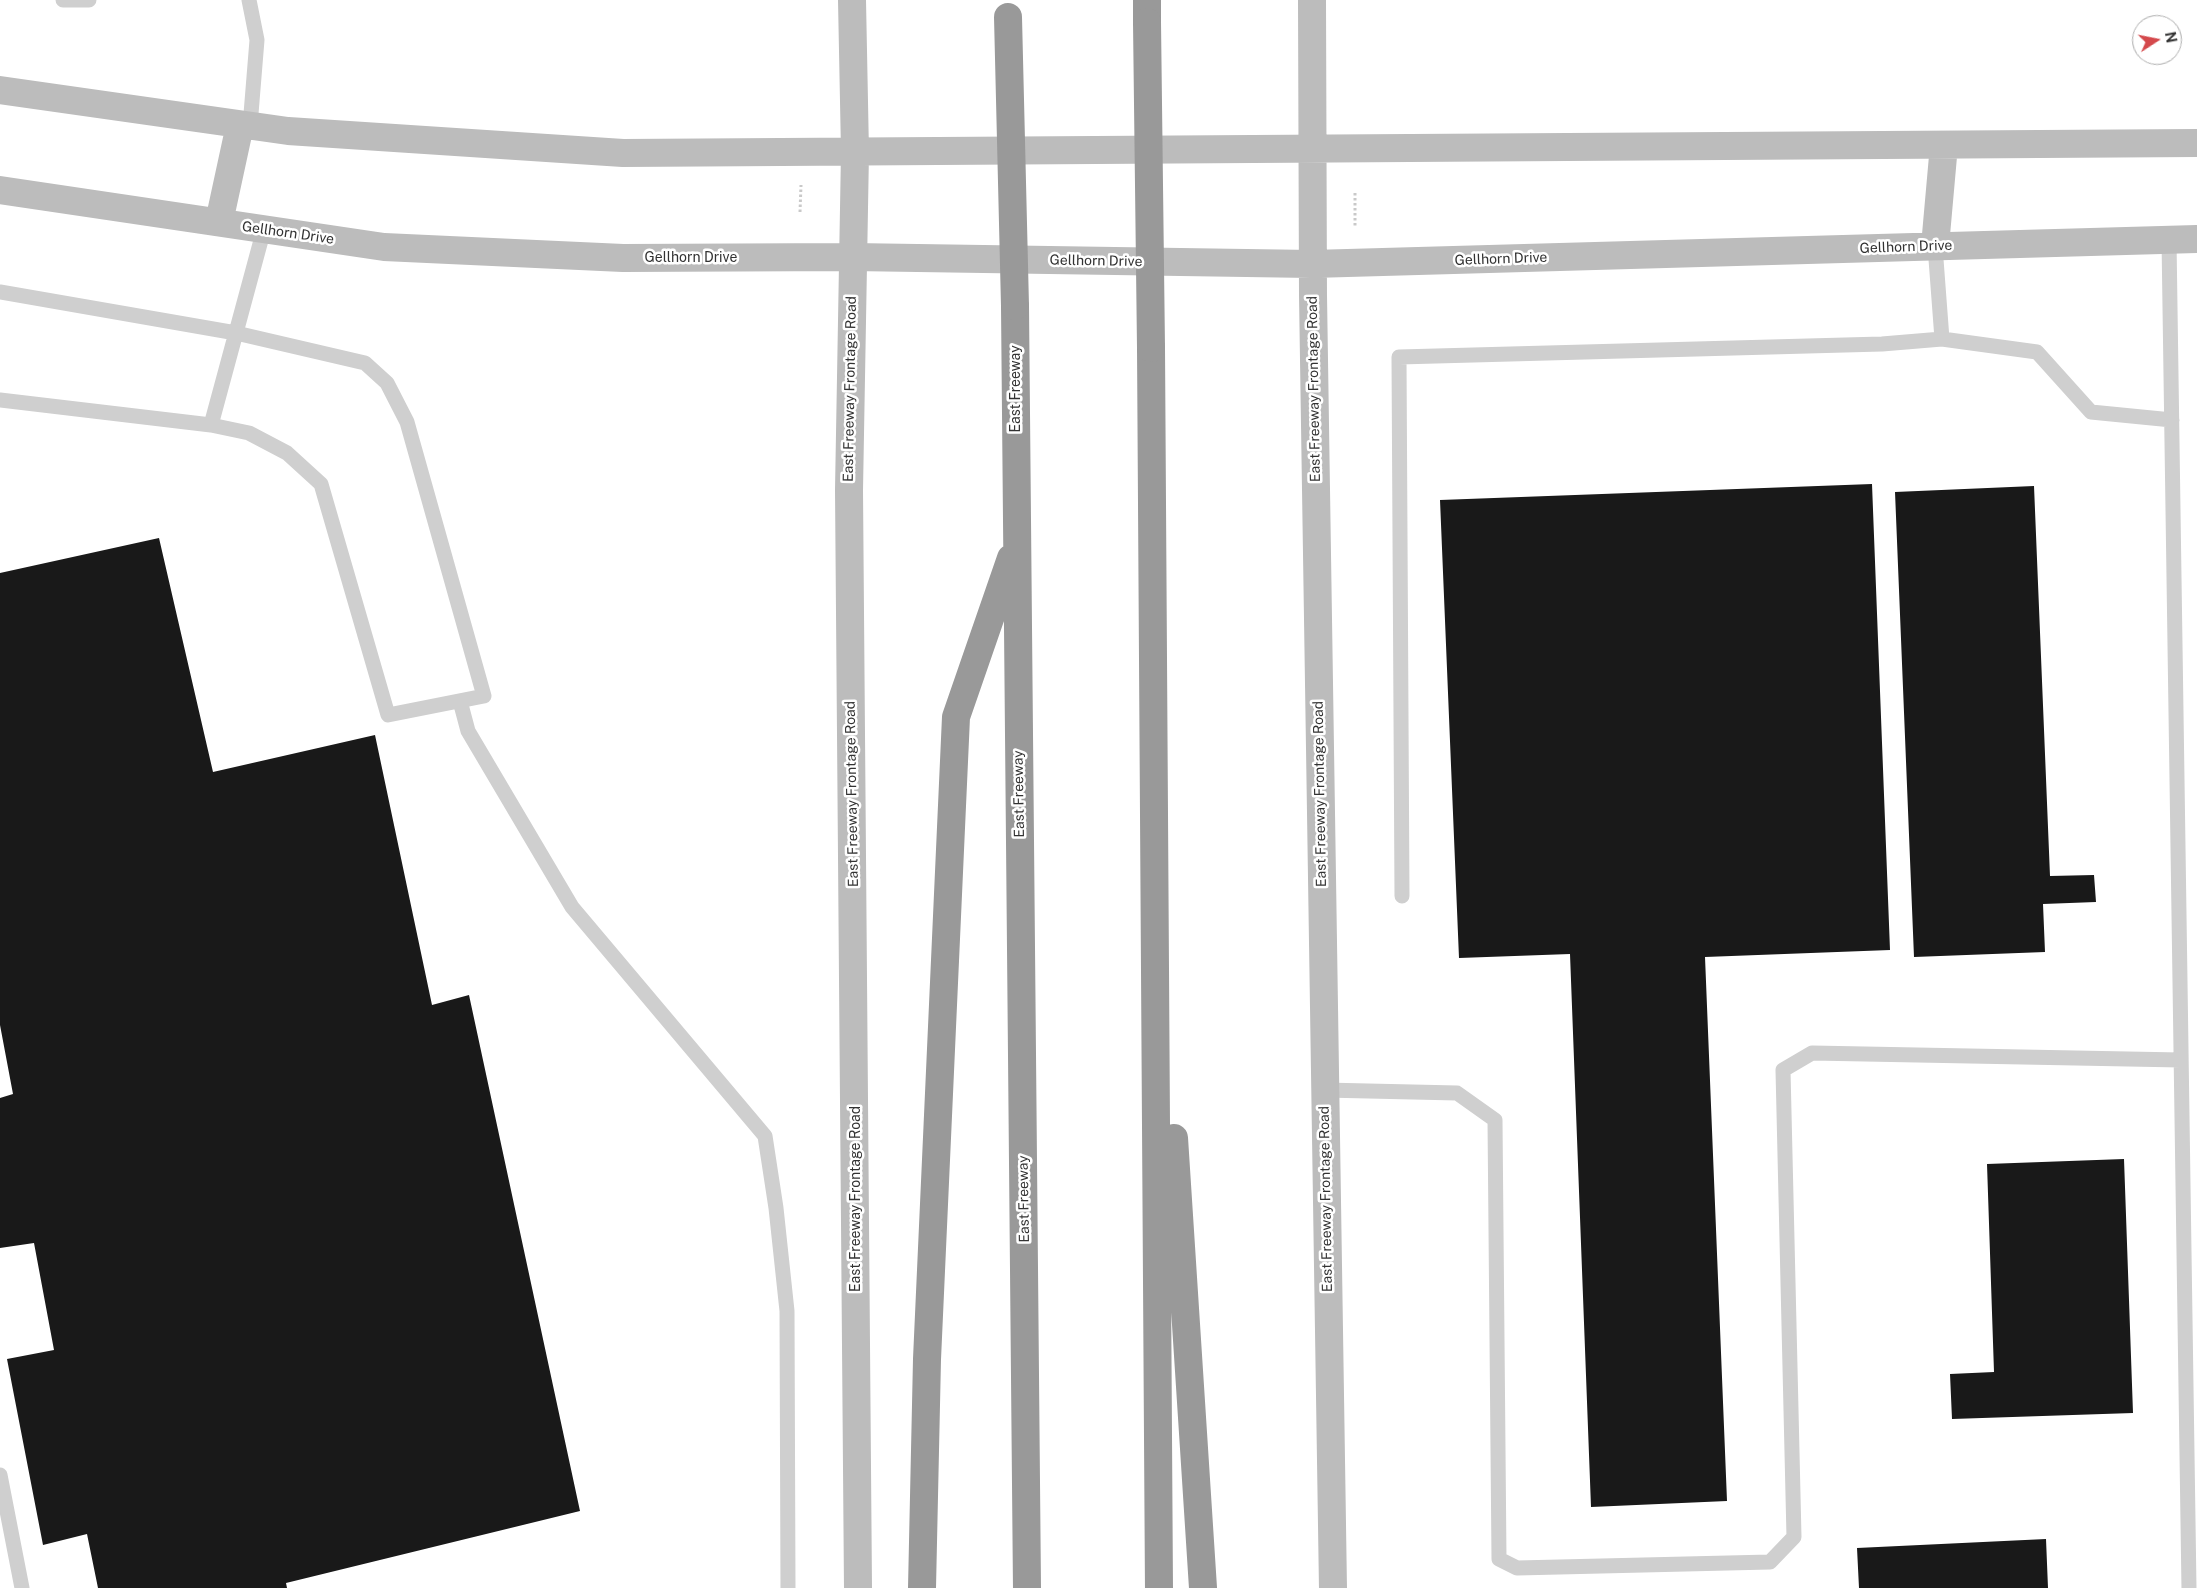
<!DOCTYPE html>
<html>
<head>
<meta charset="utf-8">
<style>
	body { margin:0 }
	#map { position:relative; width:2197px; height:1588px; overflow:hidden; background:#fff; font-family:"Public Sans",sans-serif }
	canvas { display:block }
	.north { position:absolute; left:2132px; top:15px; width:50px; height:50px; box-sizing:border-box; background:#fff; border:1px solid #adadad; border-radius:50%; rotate:79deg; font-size:14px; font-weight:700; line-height:20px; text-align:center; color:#323232 }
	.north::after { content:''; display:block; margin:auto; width:18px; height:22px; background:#d4494c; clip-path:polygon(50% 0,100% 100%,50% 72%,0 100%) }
</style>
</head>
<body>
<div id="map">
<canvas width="2197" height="1588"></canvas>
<div class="north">N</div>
</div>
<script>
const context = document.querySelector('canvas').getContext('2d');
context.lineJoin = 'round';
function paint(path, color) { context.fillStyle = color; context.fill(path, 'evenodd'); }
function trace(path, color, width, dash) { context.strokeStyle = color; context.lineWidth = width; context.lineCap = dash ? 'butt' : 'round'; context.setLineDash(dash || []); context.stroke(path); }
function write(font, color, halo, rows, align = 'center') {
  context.font = font + ' "Public Sans",sans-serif'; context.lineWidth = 5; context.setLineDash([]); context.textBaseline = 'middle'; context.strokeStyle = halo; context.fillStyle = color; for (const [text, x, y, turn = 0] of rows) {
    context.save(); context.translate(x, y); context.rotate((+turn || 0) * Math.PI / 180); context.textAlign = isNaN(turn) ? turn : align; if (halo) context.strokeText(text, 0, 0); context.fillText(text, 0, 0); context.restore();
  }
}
paint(new Path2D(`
	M1872,484L1890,950L1705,957L1727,1501L1591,1507L1570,954L1459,958L1440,500Z
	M2034,486L2050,876L2094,875L2096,902L2043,904L2045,952L1914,957L1895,492Z
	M159,538L213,772L375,735L432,1005L469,995L580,1511L286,1583L287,1588H98L87,1534L43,1545L7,1359L54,1350L34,1243L0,1248V1098L13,1094L0,1025V573Z
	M2124,1159L2133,1413L1952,1419L1950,1374L1994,1372L1987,1164Z
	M2046,1539L2048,1588H1859L1857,1548Z`), '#191919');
trace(new Path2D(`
	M1355,193V227
	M800,212L801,185`), '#c9c9c9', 3, [2.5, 2.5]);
trace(new Path2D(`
	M63,0H89
	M249,0L257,40L250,126
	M2169,240L2189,1588
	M1935,246L1942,339L2037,352L2091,412L2172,420
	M0,292L236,333L365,363L387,383L407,422L484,696L388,715L321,484L287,453L249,433L211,425L0,400
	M211,425L264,229
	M460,701L468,731L572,907L765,1136L776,1208L787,1311L788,1588
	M1402,896L1399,357L1882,344L1942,339
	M1324,1090L1457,1093L1495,1120L1499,1559L1517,1568L1770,1562L1794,1537L1783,1070L1812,1053L2181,1060
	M0,1475L22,1588`), '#cfcfcf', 15);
trace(new Path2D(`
	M852,0L855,152L849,490L858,1588
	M1312,0L1313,295L1333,1588
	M0,90L288,131L623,153L2197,143
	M0,190L384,247L623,258L852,257L1312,264L2197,239
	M219,222L240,125
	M1935,246L1944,145`), '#bcbcbc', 28);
trace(new Path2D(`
	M1147,0V22
	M1015,306L1027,1588
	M1151,348L1159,1588
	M1174,1138L1203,1588
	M922,1588L927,1359L956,717L1011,558`), '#999', 28);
trace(new Path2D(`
	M1008,17L1015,306
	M1147,22L1151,348`), '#999', 28);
write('14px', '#323232', '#fff', [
	["Gellhorn Drive",288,233,8],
	["Gellhorn Drive",1906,247,-2],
	["Gellhorn Drive",691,258],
	["Gellhorn Drive",1501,259,-2],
	["Gellhorn Drive",1096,261,1],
	["East Freeway Frontage Road",850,389,-89],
	["East Freeway",1016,389,-90],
	["East Freeway Frontage Road",1314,389,-91],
	["East Freeway Frontage Road",852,794,-91],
	["East Freeway",1019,794,-91],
	["East Freeway Frontage Road",1320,794,-91],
	["East Freeway Frontage Road",856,1199,-90],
	["East Freeway",1024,1199,-91],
	["East Freeway Frontage Road",1326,1199,-91]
]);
</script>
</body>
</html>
